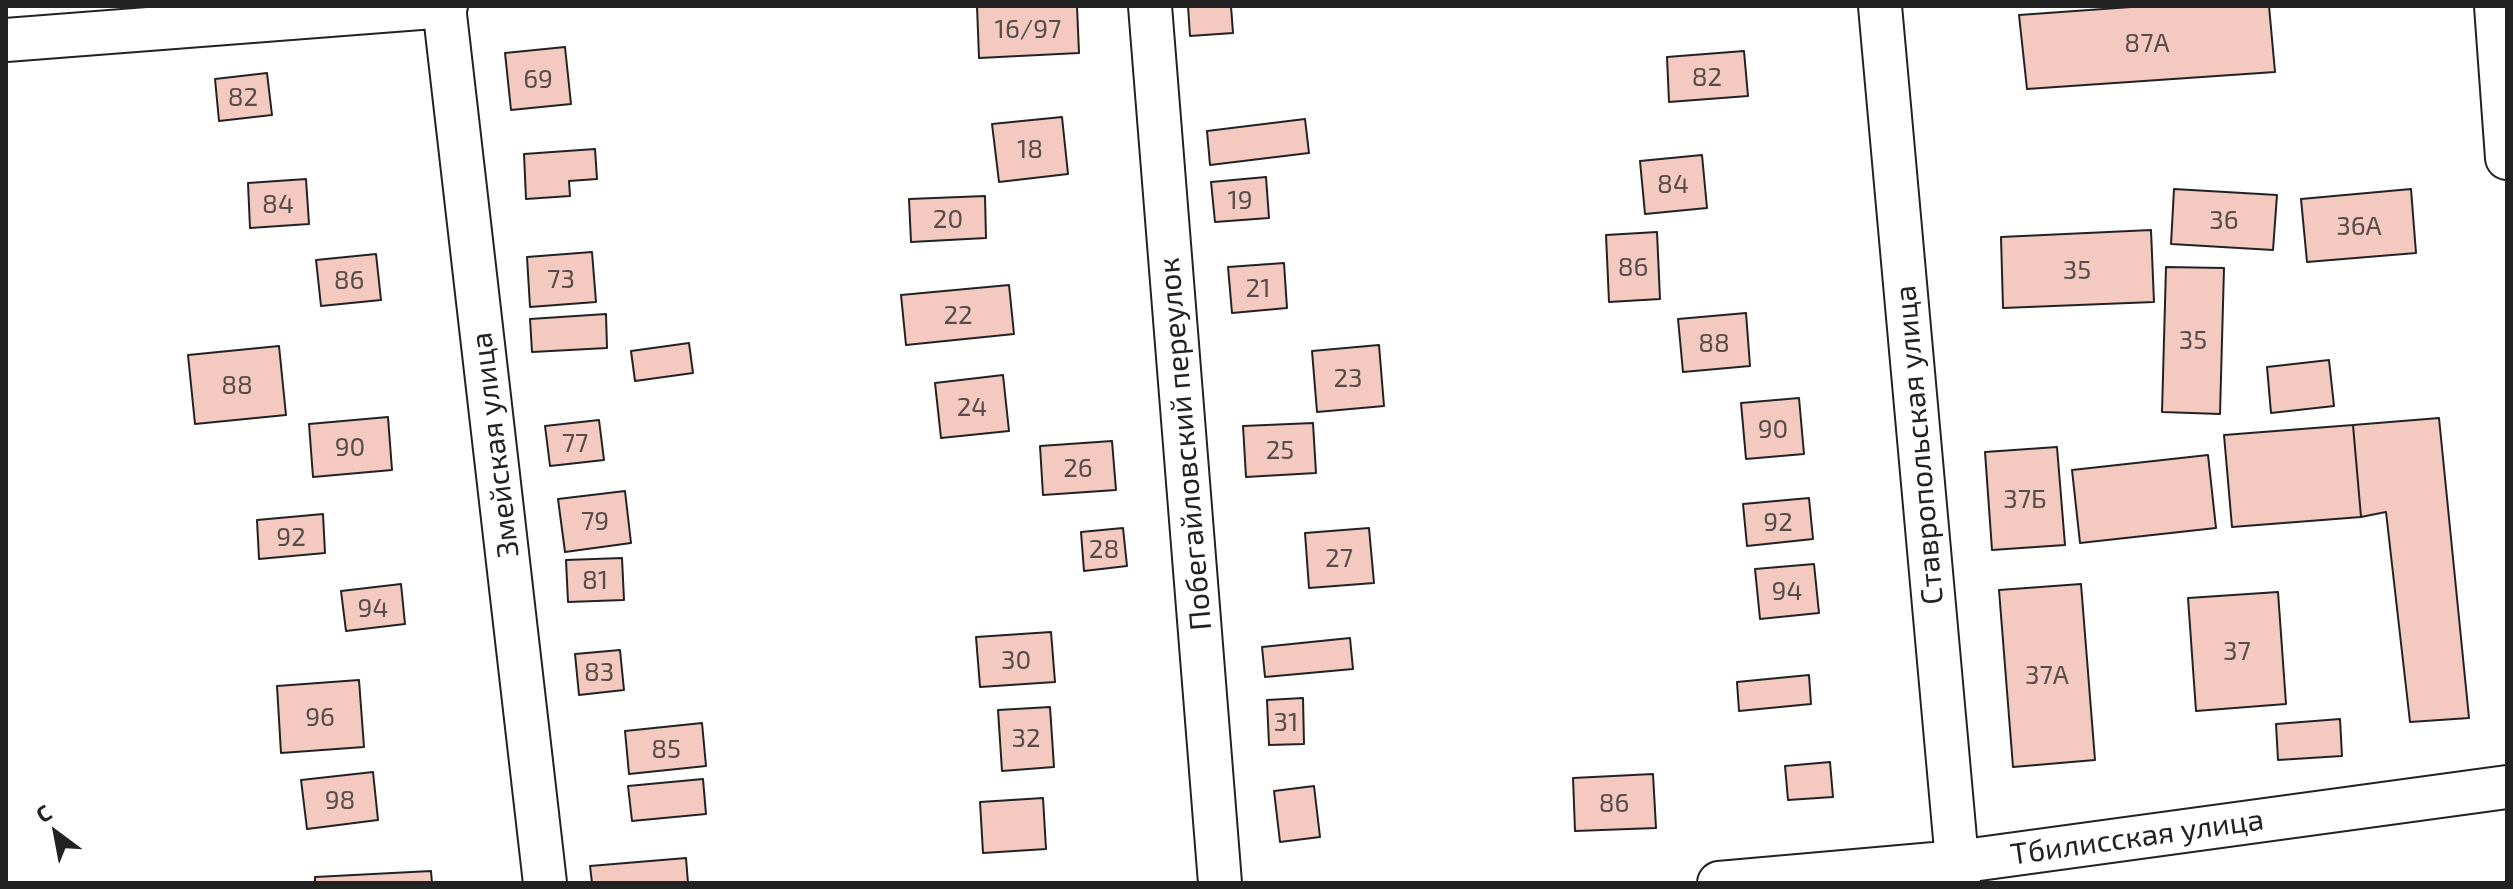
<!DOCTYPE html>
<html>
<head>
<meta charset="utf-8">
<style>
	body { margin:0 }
	#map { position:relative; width:2513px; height:889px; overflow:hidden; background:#fff; font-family:"Exo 2",sans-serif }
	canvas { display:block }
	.frame { position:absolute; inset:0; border:8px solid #222; pointer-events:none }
	.north { position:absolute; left:16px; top:793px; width:80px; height:80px; -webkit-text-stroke:6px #fff; paint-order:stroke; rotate:328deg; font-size:22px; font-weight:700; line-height:32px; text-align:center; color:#222 }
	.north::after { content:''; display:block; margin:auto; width:28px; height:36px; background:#222; clip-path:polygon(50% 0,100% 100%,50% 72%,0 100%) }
</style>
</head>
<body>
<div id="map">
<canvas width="2513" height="889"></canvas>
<div class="frame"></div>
<div class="north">С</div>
</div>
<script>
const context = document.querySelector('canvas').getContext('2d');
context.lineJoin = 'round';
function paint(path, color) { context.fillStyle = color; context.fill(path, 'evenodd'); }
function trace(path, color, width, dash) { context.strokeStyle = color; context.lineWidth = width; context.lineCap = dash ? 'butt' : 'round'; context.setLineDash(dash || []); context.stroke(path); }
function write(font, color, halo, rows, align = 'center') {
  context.font = font + ' "Exo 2",sans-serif'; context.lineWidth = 6; context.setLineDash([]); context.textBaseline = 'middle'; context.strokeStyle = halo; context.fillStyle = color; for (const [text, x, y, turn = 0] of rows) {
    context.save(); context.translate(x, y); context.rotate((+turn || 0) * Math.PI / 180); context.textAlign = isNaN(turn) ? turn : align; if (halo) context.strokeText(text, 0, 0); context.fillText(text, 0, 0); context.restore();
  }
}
const building = new Path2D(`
	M977,6H1077L1079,53L979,58Z
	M1188,6H1231L1233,33L1190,36Z
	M2145,6H2269L2275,72L2027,89L2019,15Z
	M565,47L571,104L511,110L505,53Z
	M1744,51L1748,96L1669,102L1667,57Z
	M267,73L272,115L219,121L215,79Z
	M1062,117L1068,174L999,182L992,124Z
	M1305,119L1309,153L1210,165L1207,131Z
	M595,149L597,179L569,181L570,196L526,199L524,154Z
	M1702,155L1707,208L1645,214L1640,161Z
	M1266,177L1269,218L1215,222L1211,182Z
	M306,179L309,224L250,228L248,183Z
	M2174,189L2277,195L2273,250L2171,244Z
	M2411,189L2416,253L2307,262L2301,199Z
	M985,196L986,238L911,242L909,199Z
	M2151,230L2154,302L2003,308L2001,237Z
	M1657,232L1660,299L1609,302L1606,235Z
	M592,252L596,302L530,307L527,257Z
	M376,254L381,300L321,306L316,260Z
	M1284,263L1287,308L1232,313L1228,267Z
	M2166,267L2224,268L2220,414L2162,412Z
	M1009,285L1014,334L906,345L901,295Z
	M1746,313L1750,366L1683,372L1678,319Z
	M606,314L607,348L532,352L530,319Z
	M689,343L693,373L635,381L631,351Z
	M1379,345L1384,406L1317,412L1312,351Z
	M279,346L286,415L195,424L188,355Z
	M2329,360L2334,406L2271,413L2267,367Z
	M1003,375L1009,431L941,438L935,383Z
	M1799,398L1804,454L1746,459L1741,403Z
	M388,417L392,470L313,477L309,424Z
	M2439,418L2469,718L2410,722L2386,512L2361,517L2353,425Z
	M599,420L604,460L550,466L545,426Z
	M1313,423L1316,473L1246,477L1243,426Z
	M2353,425L2361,517L2232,527L2224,435Z
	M1112,441L1116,490L1043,495L1040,446Z
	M2057,447L2065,545L1992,550L1985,452Z
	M2208,455L2216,528L2080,543L2072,470Z
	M625,491L631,543L565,552L558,499Z
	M1809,498L1813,539L1747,546L1743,504Z
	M323,514L325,553L259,559L257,520Z
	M1123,528L1127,566L1084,571L1081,532Z
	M1369,528L1374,583L1309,588L1305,533Z
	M622,558L624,600L568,602L566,560Z
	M1814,564L1819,613L1760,619L1755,569Z
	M401,584L405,624L346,631L341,591Z
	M2081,584L2095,760L2013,767L1999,590Z
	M2278,592L2286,704L2196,711L2188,598Z
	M1051,632L1055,682L980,687L976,637Z
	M1350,638L1353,669L1265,677L1262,647Z
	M620,650L624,690L579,695L575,654Z
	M1809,675L1811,704L1739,711L1737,682Z
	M359,680L364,747L281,753L277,686Z
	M1303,698L1304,744L1269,745L1267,700Z
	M1050,707L1054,767L1002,771L998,710Z
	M2340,719L2342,756L2278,760L2276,724Z
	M702,723L706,766L629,774L625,731Z
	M1830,762L1833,797L1788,800L1785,766Z
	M373,772L378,820L307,829L301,780Z
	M1653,774L1656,828L1575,831L1573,778Z
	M703,779L706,814L632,821L628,786Z
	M1314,786L1320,837L1280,842L1274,791Z
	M1043,798L1046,849L983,853L980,802Z
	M686,858L688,883H592L590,866Z
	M431,871L432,883H315V877Z`);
paint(building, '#f3c9c0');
trace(building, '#222', 2);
const minor = new Path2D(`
	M444,6L545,883
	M1150,6L1220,883
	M1880,6L1959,883
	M2496,6L2507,158
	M6,40L446,6
	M1719,883L1957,862L2507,787`);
trace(minor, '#222', 46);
trace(minor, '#fff', 42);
write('26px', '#564c4a', null, [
	["16/97",1028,29],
	["87А",2147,43],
	["82",1707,77],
	["69",538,79],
	["82",243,97],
	["18",1030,149],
	["84",1673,184],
	["19",1240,200],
	["84",278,204],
	["20",948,219],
	["36",2224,220],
	["36А",2359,226],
	["86",1633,267],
	["35",2077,270],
	["73",561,279],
	["86",349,280],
	["21",1258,288],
	["22",958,315],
	["35",2193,340],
	["88",1714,343],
	["23",1348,378],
	["88",237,385],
	["24",972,407],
	["90",1773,429],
	["77",575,443],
	["90",350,447],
	["25",1280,450],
	["26",1078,468],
	["37Б",2025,499],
	["79",595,521],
	["92",1778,522],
	["92",291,537],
	["28",1104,549],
	["27",1339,558],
	["81",595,580],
	["94",1787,591],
	["94",373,608],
	["37",2237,651],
	["30",1016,660],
	["83",599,672],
	["37А",2047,675],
	["96",320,717],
	["31",1286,722],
	["32",1026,738],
	["85",666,749],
	["98",340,800],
	["86",1614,803]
]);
write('30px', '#222', '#fff', [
	["Побегайловский переулок",1185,444,-95],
	["Змейская улица",495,445,-97],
	["Ставропольская улица",1919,445,-95],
	["Тбилисская улица",2137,837,-8]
]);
</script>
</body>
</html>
